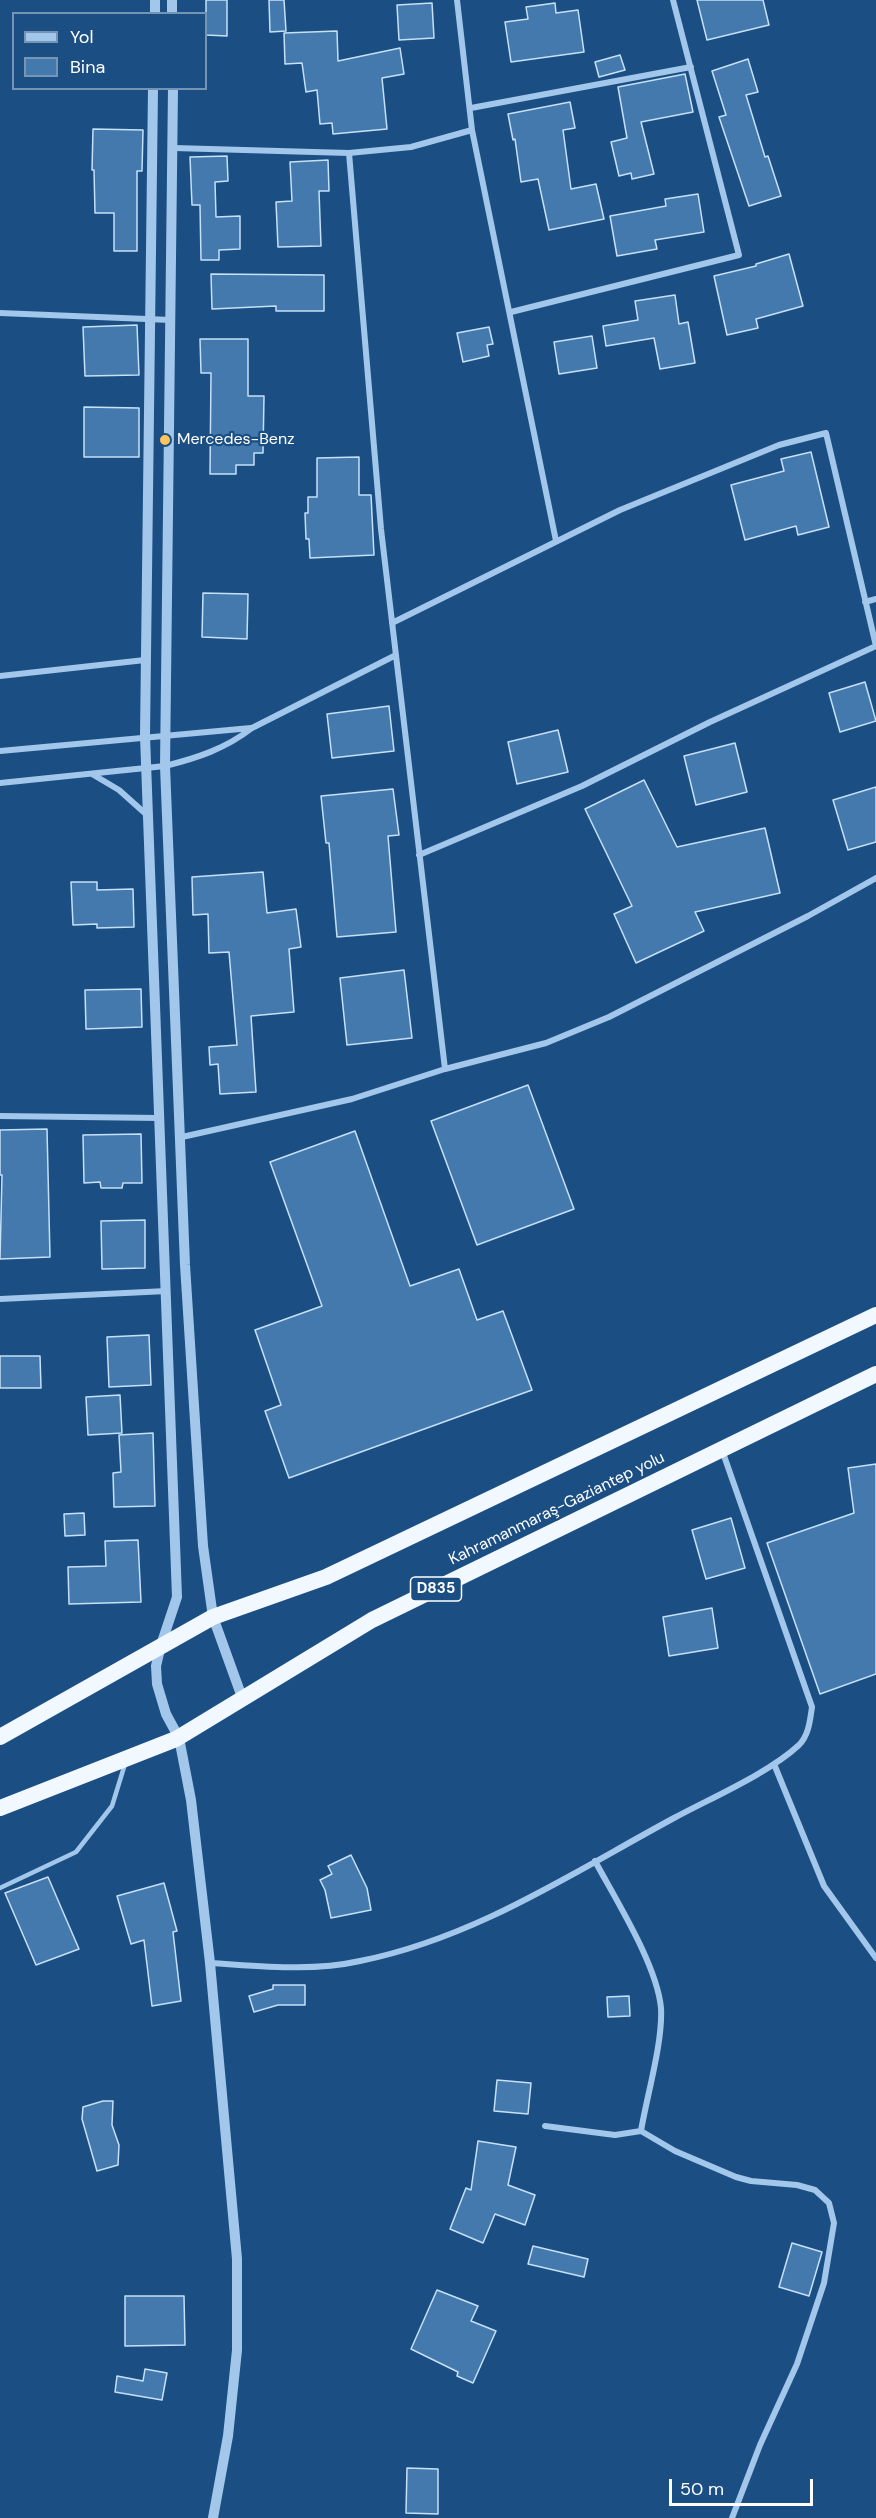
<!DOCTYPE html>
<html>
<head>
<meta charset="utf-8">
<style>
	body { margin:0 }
	#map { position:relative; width:876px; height:2518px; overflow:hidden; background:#1b4f84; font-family:"DM Sans",sans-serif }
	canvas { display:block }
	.legend { position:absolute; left:12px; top:12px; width:195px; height:78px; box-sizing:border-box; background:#1b4f84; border:2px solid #7695b5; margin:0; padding:8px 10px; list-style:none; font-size:18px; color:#fff }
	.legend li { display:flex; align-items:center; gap:12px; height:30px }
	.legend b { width:30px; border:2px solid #7695b5 }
	.scale { position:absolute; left:669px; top:2479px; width:144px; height:27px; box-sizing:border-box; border:3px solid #fff; border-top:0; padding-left:8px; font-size:18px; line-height:21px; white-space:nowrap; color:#fff; -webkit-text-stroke:4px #1b4f84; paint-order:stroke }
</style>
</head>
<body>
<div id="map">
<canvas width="876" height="2518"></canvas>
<ul class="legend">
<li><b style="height:8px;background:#a2c7eb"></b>Yol</li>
<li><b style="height:16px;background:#4479ae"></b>Bina</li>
</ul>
<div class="scale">50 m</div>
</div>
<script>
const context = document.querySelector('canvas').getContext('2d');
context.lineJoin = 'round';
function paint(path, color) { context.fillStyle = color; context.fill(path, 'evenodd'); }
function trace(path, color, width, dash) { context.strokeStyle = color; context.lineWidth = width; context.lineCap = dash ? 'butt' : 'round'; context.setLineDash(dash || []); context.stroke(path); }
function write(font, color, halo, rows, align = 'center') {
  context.font = font + ' "DM Sans",sans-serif'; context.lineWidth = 4.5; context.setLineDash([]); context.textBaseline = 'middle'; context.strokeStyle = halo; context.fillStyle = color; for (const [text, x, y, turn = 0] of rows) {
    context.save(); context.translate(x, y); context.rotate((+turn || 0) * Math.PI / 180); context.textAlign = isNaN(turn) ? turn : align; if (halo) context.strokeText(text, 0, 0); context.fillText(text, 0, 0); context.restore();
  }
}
const building = new Path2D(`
	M206,0H227V36L206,35Z
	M269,0H284L286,31L270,32Z
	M697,0H763L769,25L707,40Z
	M432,3L434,38L399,40L397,5Z
	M555,3L556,13L578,10L584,52L511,62L505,22L528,19L526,7Z
	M337,31L338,61L400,48L404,74L382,78L387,129L333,134L332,123L320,124L317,90L306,92L302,63L285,64L284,33Z
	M620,55L625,70L599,77L595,62Z
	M748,59L758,92L746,95L765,157L768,156L781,196L749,206L719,117L726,115L712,71Z
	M685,74L693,112L641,122L654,174L632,179L631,173L619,176L611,142L627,138L618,87Z
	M570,102L575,128L563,130L571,189L596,184L604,219L549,230L538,179L521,182L515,139L513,140L508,114Z
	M93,129L143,130L142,171H137V251H114V213H95L94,170H92Z
	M227,156L228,181L215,182L216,217L240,216V249L219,250V260H201L200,205H192L190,157Z
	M328,160L329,191H319L321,246L278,247L276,202L292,201L290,162Z
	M698,194L704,232L655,240L657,249L617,256L610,216L666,206L665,199Z
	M789,254L803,306L756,319L758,328L727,335L714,276L756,266V264Z
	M211,274L324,275V311H276V306L212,309Z
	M675,295L679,324L688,322L695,363L660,369L654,338L606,346L603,326L638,320L635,301Z
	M137,325L139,375L85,376L83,327Z
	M489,327L493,344L487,345L489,356L463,362L457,333Z
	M592,336L597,368L559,374L554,342Z
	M200,339H248V396H264L263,453H254V465H236V474H210L211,373H201Z
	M84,407L139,408V457H84Z
	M811,452L829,527L798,535L796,526L745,540L731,485L784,471L781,459Z
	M359,457V495H371L374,555L310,558L309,539H306L305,513H308V497H317V458Z
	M203,593L248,594L247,639L202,637Z
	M865,682L876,721L840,732L829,693Z
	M389,706L394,751L332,758L327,714Z
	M558,730L568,772L517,784L508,742Z
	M735,743L747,792L696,805L684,756Z
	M644,780L677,847L765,828L780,893L695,912L704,931L636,963L614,914L632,906L585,809Z
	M876,787V842L848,850L833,800Z
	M393,789L399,835L388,836L396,932L337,937L329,843H326L321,796Z
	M263,872L267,913L296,909L301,947L289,949L294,1012L251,1016L256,1092L220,1094L218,1064L210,1065L209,1047L237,1045L229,952L209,953L208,914L193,915L192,877Z
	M71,882H97V890L133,889L134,927L97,928V924L73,925Z
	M404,970L412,1038L347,1045L340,978Z
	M141,989L142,1027L86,1029L85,990Z
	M528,1085L574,1209L477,1245L431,1121Z
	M47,1129L50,1257L0,1259L2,1175H0V1130Z
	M355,1131L410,1286L459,1269L477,1320L503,1311L532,1390L289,1478L265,1411L281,1405L255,1330L322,1306L270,1162Z
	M141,1134L142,1183H123L122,1188H101L100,1182L84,1183L83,1135Z
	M145,1220V1268L102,1269L101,1221Z
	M149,1335L151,1385L109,1387L107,1337Z
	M0,1356H40L41,1388H0Z
	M120,1395L122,1433L88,1435L86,1397Z
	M153,1433L155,1506L114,1507L113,1473L121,1472L119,1435Z
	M876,1464V1674L820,1694L767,1543L854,1513L848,1468Z
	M84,1513L85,1535L65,1536L64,1514Z
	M731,1518L745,1568L706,1579L692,1530Z
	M138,1540L141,1602L69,1604L68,1567L106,1566L105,1541Z
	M712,1608L718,1648L669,1656L663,1617Z
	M351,1855L367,1888L371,1910L331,1918L325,1890L320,1880L332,1874L328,1866Z
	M48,1877L79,1949L36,1965L5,1893Z
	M164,1883L177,1931L173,1932L181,2001L152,2006L144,1940L131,1944L117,1896Z
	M273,1985H305V2005H278L254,2012L249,1996L273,1989Z
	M629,1996L630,2016L608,2017L607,1997Z
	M497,2080L531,2083L528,2114L494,2111Z
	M103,2101H113L112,2125L119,2145L118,2165L97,2171L82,2119L83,2107Z
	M478,2141L516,2147L508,2185L535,2195L525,2225L495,2214L483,2243L450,2229L466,2188L471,2190Z
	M792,2243L822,2252L809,2296L779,2287Z
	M533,2246L588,2259L584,2277L528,2264Z
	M437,2290L478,2306L471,2321L496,2331L473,2383L457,2376L458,2372L411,2349Z
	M125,2296H184L185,2345L125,2346Z
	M145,2369L167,2373L162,2400L115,2392L117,2376L143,2381Z
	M407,2468L438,2469V2514L406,2513Z`);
paint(building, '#4479ae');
trace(building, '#c6e0f8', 1.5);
trace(new Path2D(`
	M0,1888L76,1852L112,1806L125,1764`), '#a2c7eb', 4.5);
trace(new Path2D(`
	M457,0L472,130L556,541
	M471,108L691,67
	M174,148L349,153L411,147L472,130
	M349,153L381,529L445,1069
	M511,312L739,255L673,0
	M0,313L171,320
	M865,602L876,599
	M392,623L620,510L779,445L826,433L876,646
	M0,676L145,660
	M0,751L251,728
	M92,774L119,790L147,815
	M0,783L165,766C197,758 225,749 252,728L396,655
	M419,855L582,786L710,722L876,646
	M0,1116L159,1118
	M182,1137L352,1099L445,1069L546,1043L609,1017L808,916L876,878
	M0,1299L167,1291
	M774,1764L824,1886L876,1958
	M595,1861C616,1900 657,1965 661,2008C663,2042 647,2095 641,2131
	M210,1963C260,1966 311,1972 360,1961C475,1938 572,1873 674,1818C711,1798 769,1773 799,1745C809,1735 810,1720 812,1707L722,1450
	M545,2126L615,2135L641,2131L675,2151L736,2177L751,2181L797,2185L815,2190L829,2203L834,2223L824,2283L797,2364L760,2445L732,2518`), '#a2c7eb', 6);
trace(new Path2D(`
	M172,0V14
	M155,14V0
	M153,88L145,736L177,1597L161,1645L156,1666L157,1684L166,1714L179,1738L191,1800L210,1963L237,2259V2350L228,2436L213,2518
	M173,88L165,766L185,1265L203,1546L213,1617L243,1700`), '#a2c7eb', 10);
trace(new Path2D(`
	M0,1737L213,1617L326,1577L876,1315
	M0,1808L176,1739L372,1620L876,1374`), '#f2f8ff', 16);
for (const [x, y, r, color] of [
	[165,440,6,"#fcc55e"]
]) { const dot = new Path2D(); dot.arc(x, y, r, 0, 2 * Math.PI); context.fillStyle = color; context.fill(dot); trace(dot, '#1b4f84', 2); }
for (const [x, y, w] of [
	[436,1589,51]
]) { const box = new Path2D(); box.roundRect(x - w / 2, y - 12, w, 24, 4.5); context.fillStyle = '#1b4f84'; context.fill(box); trace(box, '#fff', 1.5); }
write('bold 15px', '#fff', null, [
	["D835",436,1589]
]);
write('16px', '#fff', '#1b4f84', [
	["Mercedes-Benz",177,440]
], 'left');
write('16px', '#fff', '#1b4f84', [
	["Kahramanmaraş-Gaziantep yolu",557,1509,-26]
]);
</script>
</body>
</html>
